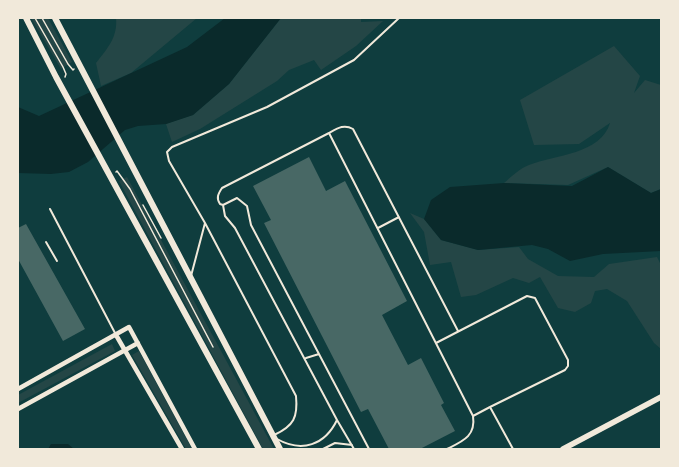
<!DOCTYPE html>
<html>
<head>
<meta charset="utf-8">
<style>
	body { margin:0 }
	#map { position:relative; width:679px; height:467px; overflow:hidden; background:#0f3d3e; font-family:Roboto,sans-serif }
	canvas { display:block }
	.frame { position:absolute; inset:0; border:19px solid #f1e9da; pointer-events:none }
</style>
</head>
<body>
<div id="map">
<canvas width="679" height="467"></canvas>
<div class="frame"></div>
</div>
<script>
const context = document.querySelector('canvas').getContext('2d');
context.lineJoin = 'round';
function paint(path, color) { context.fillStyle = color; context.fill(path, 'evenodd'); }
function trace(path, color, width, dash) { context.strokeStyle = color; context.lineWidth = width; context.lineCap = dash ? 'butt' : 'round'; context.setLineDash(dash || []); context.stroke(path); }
paint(new Path2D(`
	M31,18H48L72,62L61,69Z
	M116,18H197L131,73L101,86L96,63C107,49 118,37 116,18Z
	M281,18H361V22L383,21L356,46L321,70L314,60L289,70L277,81L200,129L172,142L166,124L193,115L229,84Z
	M614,46L640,76L634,93L645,80L661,85V189L651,193L608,167L568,185L504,183C511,177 520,168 529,165C555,155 601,154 610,123L579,144L534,145L520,100Z
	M127,177L274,449H263L119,181Z
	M410,213L424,219L441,240L478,250L519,247L528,259L558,276L594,277L609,264L657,257L661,265V349L654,343L627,301L607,289L595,291L591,303L575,312L558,308L540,277L529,283L513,278L476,295L461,297L451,262L430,265L424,232Z
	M112,344L115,351L18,403V395Z
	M139,351L192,449H186L132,355Z`), '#244646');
paint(new Path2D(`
	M225,18H281L229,84L193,115L166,124L138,126L125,130L88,162L69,172L51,174L18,173V107L39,116L187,47Z
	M608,167L651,193L661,189V251L603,254L570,261L548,249L532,245L478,250L441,240L424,219L431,200L450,187L504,183L572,186Z
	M51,444H68L74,449H48Z`), '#0a2a2b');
paint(new Path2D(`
	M309,157L326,191L345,181L407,301L382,315L408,365L421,358L444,403L441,405L455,431L420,449H389L368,409L361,412L264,223L271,220L253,186Z
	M26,224L85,329L63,341L18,259V228Z`), '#486865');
trace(new Path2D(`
	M35,18L63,67L66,74L65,77
	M42,18L68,64L73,70L74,69
	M116,172L117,171L130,189L213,347
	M143,205L161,238`), '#f1e9da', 1.5);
trace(new Path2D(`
	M329,133C338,128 344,124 353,129L458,331
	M223,205L237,198L247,206L251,225L369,449
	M50,209L115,333
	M205,223L296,396C298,417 294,426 274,435
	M378,228L399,217
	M46,242L57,261
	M191,276L205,223L169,161L167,152L172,147L267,107L354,60L399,18
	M436,343L527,296L535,298L568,360V366L565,370L490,407
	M306,358L319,354
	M337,420L354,449
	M277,439C302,453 325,445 337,420L235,228L225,216L223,205L220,204C216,198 218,194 222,188L329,133L473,416L490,407L513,449
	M323,449L335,443L352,445
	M447,449C463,441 476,436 473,416`), '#f1e9da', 2);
trace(new Path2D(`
	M116,335L182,449
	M18,389L129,327L195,449
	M18,409L138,343`), '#f1e9da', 4.5);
trace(new Path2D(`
	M563,449L661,397`), '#f1e9da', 5.5);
trace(new Path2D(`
	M26,18L56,77L259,449
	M55,18L280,449`), '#f1e9da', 6);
</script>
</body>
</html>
